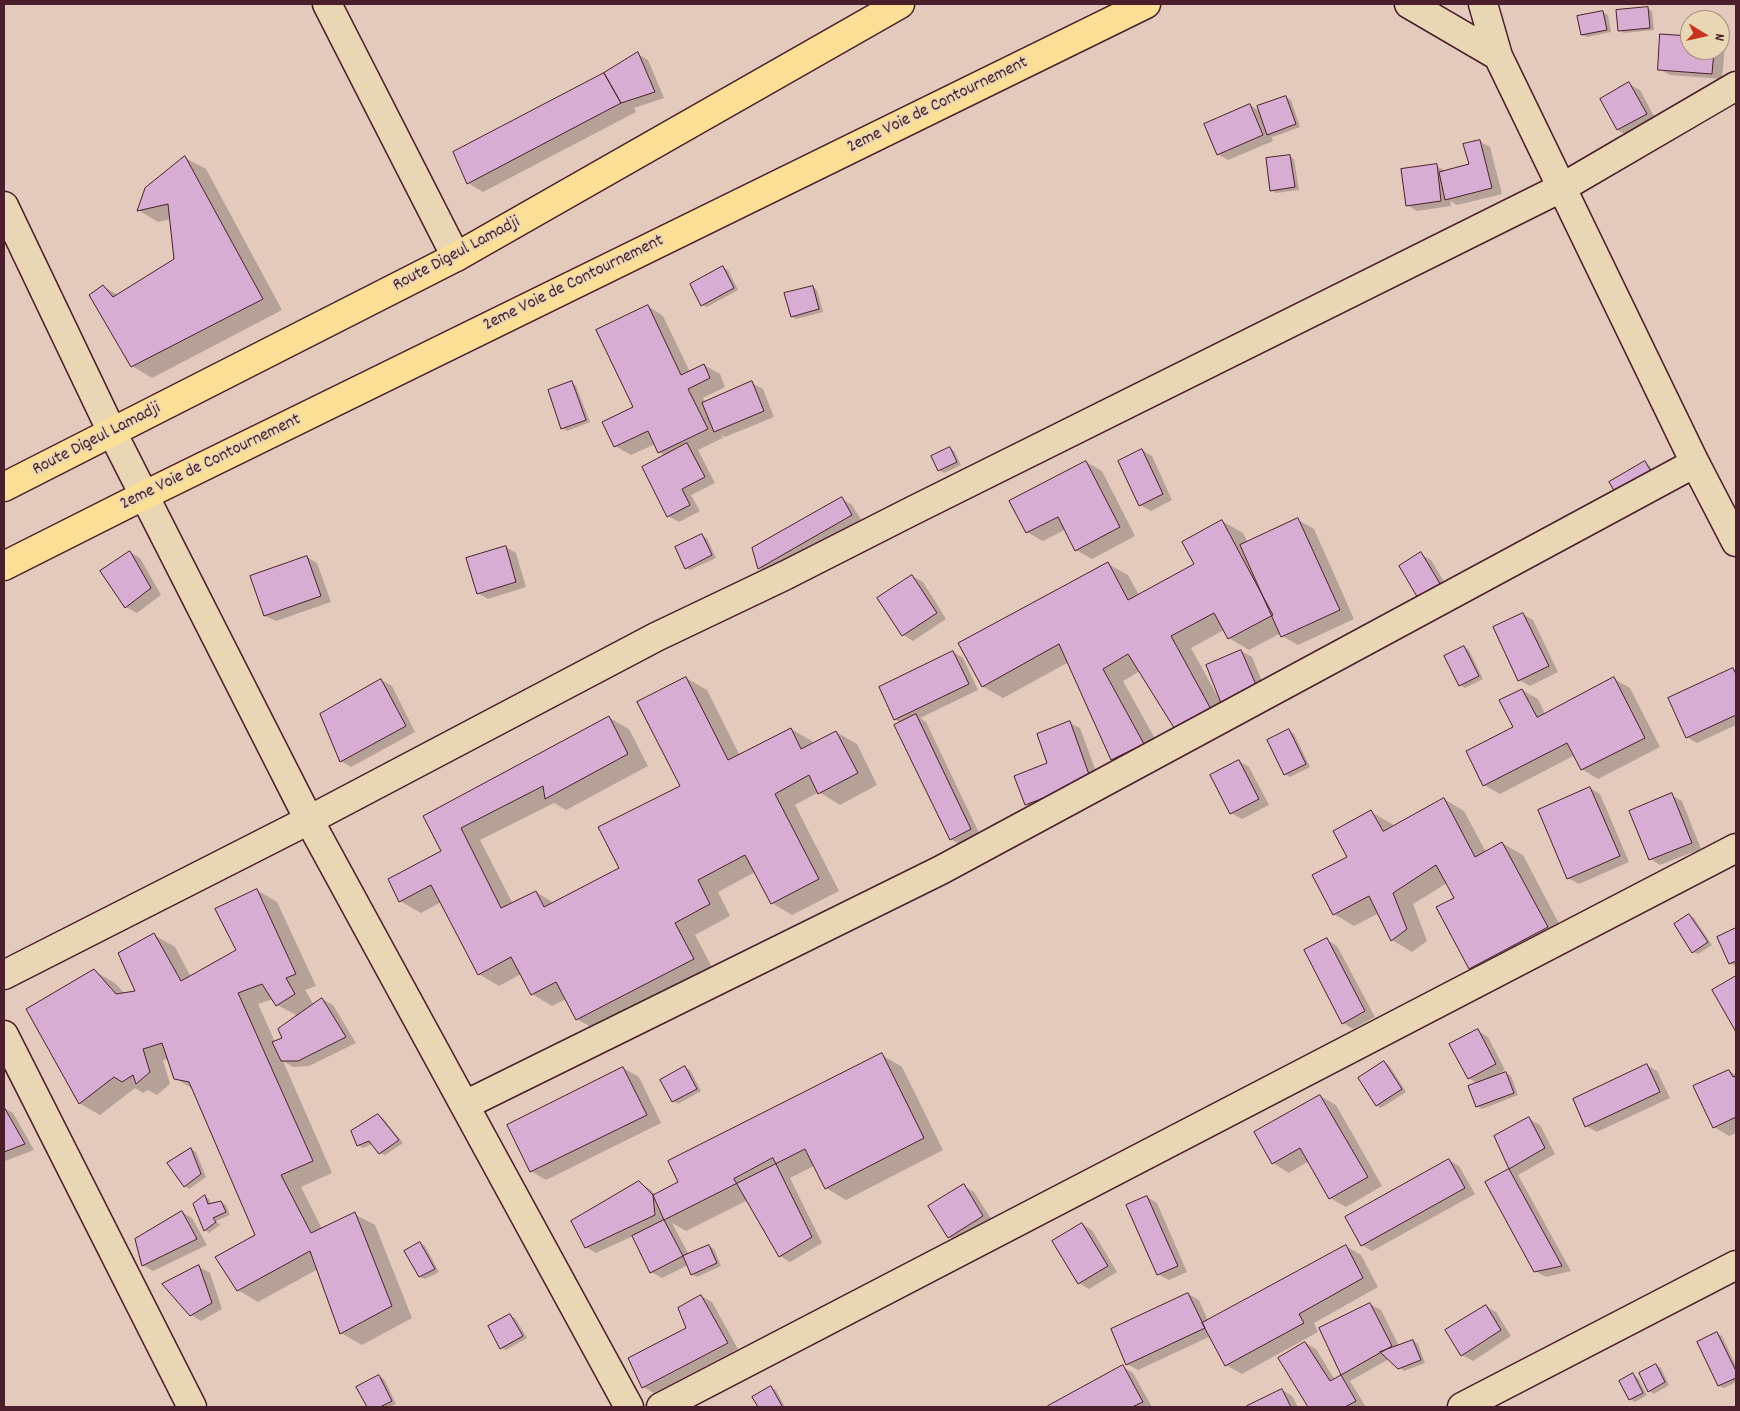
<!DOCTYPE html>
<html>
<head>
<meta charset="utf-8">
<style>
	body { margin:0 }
	#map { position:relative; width:1740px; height:1411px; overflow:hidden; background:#e3cabd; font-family:Dekko,sans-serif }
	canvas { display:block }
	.frame { position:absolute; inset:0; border:5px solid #4a1f2b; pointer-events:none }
	.north { position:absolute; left:1680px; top:10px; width:50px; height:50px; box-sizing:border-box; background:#e8d6b4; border:1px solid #a98d7d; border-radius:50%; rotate:99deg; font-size:14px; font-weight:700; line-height:20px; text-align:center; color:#4a1f2b }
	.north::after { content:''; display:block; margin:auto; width:18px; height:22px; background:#c8321e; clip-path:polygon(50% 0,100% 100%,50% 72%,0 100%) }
</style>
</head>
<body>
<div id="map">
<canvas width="1740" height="1411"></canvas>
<div class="frame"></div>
<div class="north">N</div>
</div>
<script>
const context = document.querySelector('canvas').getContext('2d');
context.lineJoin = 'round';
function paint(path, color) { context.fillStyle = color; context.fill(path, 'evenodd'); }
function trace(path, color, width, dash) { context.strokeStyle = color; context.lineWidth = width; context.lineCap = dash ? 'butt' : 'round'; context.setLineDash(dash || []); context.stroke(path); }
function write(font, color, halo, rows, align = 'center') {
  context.font = font + ' Dekko,sans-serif'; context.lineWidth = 4; context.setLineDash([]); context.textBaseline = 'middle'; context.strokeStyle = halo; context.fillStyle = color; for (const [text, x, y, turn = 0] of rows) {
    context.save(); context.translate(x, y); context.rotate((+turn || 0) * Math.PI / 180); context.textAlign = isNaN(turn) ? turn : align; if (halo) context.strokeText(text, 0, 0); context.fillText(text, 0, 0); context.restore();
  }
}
paint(new Path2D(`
	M1647,8L1652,11L1654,30L1624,33L1619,30Z
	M1603,12L1608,15L1611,32L1587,37L1582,35Z
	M1690,38V50H1720V42L1725,45L1722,79L1670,75L1659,69Z
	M638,54L648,60L664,98L634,108L636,112L483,192L468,183L605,75Z
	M1629,84L1640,90L1656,120L1628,136L1618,130Z
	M1286,97L1291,100L1300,127L1273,137L1271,136L1273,141L1228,160L1218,154L1250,105L1260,112Z
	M1479,141L1490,147L1502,194L1457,205L1450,201L1451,206L1417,211L1407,205L1436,166L1446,171L1470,165Z
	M1289,156L1294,159L1299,190L1276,193L1272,190Z
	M185,158L206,169L282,310L152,378L132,366L103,286L118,295L175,259L171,219L158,222L138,210Z
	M723,268L728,270L738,290L707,307L702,305Z
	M813,287L817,290L823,312L796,319L792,316Z
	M648,306L663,316L690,372L704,365L720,374L725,387L703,398L705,402L752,383L763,389L774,417L725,437L721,435L723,438L698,450L715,483L691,495L700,511L679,522L668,516L643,467L665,456L659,452L655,444L631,455L615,446L634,408Z
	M572,383L576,386L590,422L567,431L562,428Z
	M950,448L954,451L961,465L944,473L939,470Z
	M1142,450L1152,456L1172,500L1151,511L1140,505Z
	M1086,462L1102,471L1135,536L1092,559L1076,550L1066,529L1043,541L1027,532L1011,502Z
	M1645,463L1650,466L1661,485L1623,503Z
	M842,499L852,505L862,521L769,574L759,568L753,549Z
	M1298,520L1314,529L1354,619L1298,645L1282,636L1281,633L1249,650L1229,638L1224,630L1191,648L1218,697L1241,651L1252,657L1267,693L1232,708L1220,701L1232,723L1140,671L1123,681L1164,755L1133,771L1112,759L1069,662L1003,698L982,686L1108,564L1128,575L1139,595L1195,565L1222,521L1243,533L1248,543Z
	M702,536L707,538L716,558L690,570L686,568Z
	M506,547L516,553L526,587L488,599L478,593Z
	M130,552L140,558L161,595L137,613L126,607Z
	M1421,554L1431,560L1457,603L1400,567Z
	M307,557L317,563L331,602L276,621L265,616L252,577Z
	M912,576L923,582L946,619L913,641L903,635Z
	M1523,614L1533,620L1558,672L1530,686L1519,680Z
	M1464,647L1469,650L1483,679L1465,688L1460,685Z
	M953,652L963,658L978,690L920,718L926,722L980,835L961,845L951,839L901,723L895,719L880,688Z
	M1733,669L1736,671V725L1697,743L1687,737Z
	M686,678L707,690L740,756L791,729L812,741L813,744L836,732L857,744L877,785L840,805L819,792L795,805L839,891L792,915L772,903L755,872L718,892L730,916L695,935L714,971L598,1031L577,1019L566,999L552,1006L532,994L521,974L499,986L479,974L441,902L421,913L400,901L443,851L424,816L608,717L629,729L648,766L566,810L554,803L480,840L513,904L536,892L554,903L621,869L681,786Z
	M1614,679L1630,688L1660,747L1598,779L1582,769L1575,755L1500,794L1484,785L1514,728L1522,690L1538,699L1545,714Z
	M381,680L392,686L415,732L351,767L341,761Z
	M1070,723L1080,728L1101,785L1037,810L1026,804L1049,764Z
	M1289,731L1294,734L1310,767L1290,777L1285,774L1269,741Z
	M1239,761L1249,767L1269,805L1242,819L1231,813Z
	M1590,788L1600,794L1629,862L1579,884L1568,878L1539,811Z
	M1671,795L1682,801L1701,849L1660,865L1650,859Z
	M1444,799L1464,811L1486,852L1502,843L1523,855L1567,939L1491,980L1470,968L1455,898L1447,883L1413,904L1427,941L1412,952L1392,940L1379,913L1354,926L1334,914L1348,857L1371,812L1392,824L1394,826Z
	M257,890L277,902L316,986L305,990L314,1005L322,999L333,1005L356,1043L309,1066L293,1067L283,1061L332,1173L301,1187L322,1229L354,1214L375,1225L412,1318L362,1345L341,1333L318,1269L258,1302L238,1290L256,1236L193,1089L175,1078L168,1059L163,1060L170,1084L157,1095L148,1090L143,1093L135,1088L100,1115L79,1103L94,971L115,983L125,994L136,992L154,935L175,947L191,977L237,950ZM273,999L277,1005L298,1016L283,1039L275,1042L258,1004Z
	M1690,916L1694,918L1712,945L1698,954L1693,952Z
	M1736,929V967L1730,963L1718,937Z
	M1327,940L1337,946L1375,1017L1353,1029L1343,1023Z
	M1736,977V1030L1714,991Z
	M1478,1031L1488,1037L1505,1070L1495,1076V1077L1506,1073L1511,1076L1518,1095L1482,1109L1477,1106L1478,1084L1469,1078Z
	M882,1055L902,1067L943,1150L846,1200L826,1188L814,1166L790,1178L822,1243L790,1262L780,1256L748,1200L686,1231L672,1223L689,1255L709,1246L714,1249L721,1266L697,1277L692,1274L688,1265L662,1278L651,1272L633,1236L596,1253L586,1247L639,1183L650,1189L656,1195L680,1183Z
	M1384,1062L1389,1065L1406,1092L1381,1108L1376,1105Z
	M1647,1065L1657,1071L1670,1098L1597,1132L1586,1126Z
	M623,1068L639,1077L661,1123L546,1180L531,1171Z
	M685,1068L690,1070L701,1091L678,1104L673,1101Z
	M1729,1071L1736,1075V1133L1729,1136L1714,1127Z
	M1320,1096L1336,1105L1382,1186L1346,1207L1330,1198L1309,1161L1289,1173L1273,1163L1256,1133Z
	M4,1108L13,1113L34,1150L5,1161L4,1160Z
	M378,1115L383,1118L403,1143L385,1155L380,1153L372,1144L363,1148L358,1145Z
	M1529,1119L1540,1125L1555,1154L1518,1175L1571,1271L1546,1277L1535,1271L1487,1183L1510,1170L1495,1136Z
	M191,1149L196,1152L206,1177L189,1189L185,1186Z
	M1449,1160L1459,1166L1475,1194L1372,1251L1362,1245Z
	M964,1186L974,1192L993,1222L959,1243L949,1237Z
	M205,1196L209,1199L211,1204L221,1202L226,1205L230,1215L216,1221L220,1225L209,1233L205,1230Z
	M1147,1197L1157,1203L1187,1272L1169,1280L1158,1274Z
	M182,1212L192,1218L207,1245L153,1271L143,1265Z
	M1082,1224L1092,1230L1117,1272L1089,1289L1079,1283Z
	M420,1243L425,1246L439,1272L425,1279L420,1277Z
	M1346,1246L1361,1255L1378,1287L1314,1323L1318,1332L1242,1374L1226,1365L1211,1336L1138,1370L1127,1364L1188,1294L1199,1300L1208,1321Z
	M199,1267L210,1273L222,1309L201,1321L191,1315Z
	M701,1296L712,1302L738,1349L654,1393L643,1387L688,1328Z
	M1370,1304L1381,1310L1399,1346L1413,1341L1418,1344L1425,1363L1404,1371L1389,1359L1350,1381L1366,1407H1309L1280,1359L1306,1343L1316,1349L1335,1380L1342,1375L1321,1329Z
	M1486,1306L1496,1312L1511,1336L1473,1361L1462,1355Z
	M510,1316L515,1318L527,1338L506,1350L501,1348Z
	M1717,1334L1722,1336L1736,1366V1382L1724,1388L1719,1386L1699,1343Z
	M1656,1365L1661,1368L1669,1385L1654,1394L1649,1391Z
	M1123,1367L1133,1373L1152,1407H1051Z
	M1633,1375L1638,1378L1647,1395L1635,1402L1630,1399Z
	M379,1376L384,1379L396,1404L389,1407H369L358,1388Z
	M771,1388L776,1390L785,1407H759L754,1397Z
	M1282,1390L1292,1396L1298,1407H1249Z`), '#0003');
const building = new Path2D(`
	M1648,7L1650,28L1618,31L1616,10Z
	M1603,11L1607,30L1581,35L1577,16Z
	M1660,34L1690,36V50H1714L1712,74L1658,70Z
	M638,52L655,92L621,103L604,73Z
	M604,73L621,103L467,184L453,152Z
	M1629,82L1647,114L1617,130L1600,99Z
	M1286,96L1296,124L1267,135L1257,106Z
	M1250,104L1263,135L1217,155L1204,124Z
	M1480,140L1492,188L1445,200L1439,172L1469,164L1463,144Z
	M1290,155L1295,187L1270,191L1266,158Z
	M185,156L263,299L131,367L89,295L103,285L113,297L174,259L168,204L137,211L145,188Z
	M1437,164L1441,201L1406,206L1401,169Z
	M723,266L734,288L701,306L690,284Z
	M813,286L819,309L791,317L784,293Z
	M648,305L681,375L704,364L710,378L688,389L708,429L658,453L648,431L614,447L602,422L633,407L596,330Z
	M572,381L586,420L561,429L548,390Z
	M752,381L764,411L714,432L702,403Z
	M687,443L705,477L682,489L690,505L667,517L642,467Z
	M950,447L957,462L938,471L931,456Z
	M1142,449L1163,494L1139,506L1118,461Z
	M1086,461L1120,527L1075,551L1058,517L1026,533L1009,501Z
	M1645,461L1657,482L1622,504L1609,482Z
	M842,497L852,515L758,569L752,548Z
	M1298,518L1340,610L1281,637L1240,545Z
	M1222,520L1273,615L1228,639L1214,613L1171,636L1212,711L1176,731L1128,654L1103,669L1144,744L1111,760L1059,644L982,687L958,643L1108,562L1128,600L1194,564L1182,542Z
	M702,534L712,555L685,569L675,547Z
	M506,546L516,582L477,594L466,558Z
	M130,551L151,588L125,608L100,571Z
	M1421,552L1448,597L1422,605L1399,566Z
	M307,556L321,596L264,616L250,576Z
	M912,575L937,613L902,636L877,598Z
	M1523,613L1549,666L1518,681L1493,627Z
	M1464,646L1479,676L1459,686L1444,656Z
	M1241,650L1257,687L1221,703L1206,665Z
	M953,651L969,684L894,720L879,687Z
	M1733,668L1736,674V715L1686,738L1668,698Z
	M686,677L728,760L791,728L801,749L836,731L858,773L818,794L809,775L775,794L819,879L771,904L745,855L698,880L710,904L675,923L694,959L576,1020L556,982L531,995L511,957L478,975L431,885L399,902L388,879L441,851L423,816L609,716L628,754L545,799L543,786L461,828L501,908L536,891L544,907L619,868L598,827L680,786L637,702Z
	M1614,677L1645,738L1581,770L1567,743L1483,786L1466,751L1513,727L1499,700L1522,689L1537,717Z
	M381,679L406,726L340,762L320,714Z
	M916,714L971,829L950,840L894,725Z
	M1070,721L1091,780L1025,805L1014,776L1047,763L1037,734Z
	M1289,729L1306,764L1284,775L1267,740Z
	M1239,760L1259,799L1230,814L1210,775Z
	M1590,787L1620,856L1567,879L1538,810Z
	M1672,793L1692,843L1649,860L1629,811Z
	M1444,798L1475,857L1502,842L1548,927L1469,969L1436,907L1454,898L1436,865L1393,893L1407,929L1391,941L1369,896L1333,915L1312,875L1347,857L1333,831L1371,810L1383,831Z
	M257,889L296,974L286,978L295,994L276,1006L262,984L238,993L313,1161L281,1175L311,1233L355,1212L392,1306L340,1334L310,1251L237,1291L215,1257L255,1235L189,1082L174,1079L162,1043L143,1049L150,1072L136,1084L133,1075L122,1082L114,1077L79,1104L26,1009L94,969L116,994L135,991L118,953L154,933L181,981L236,950L215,909Z
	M1689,914L1708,942L1692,953L1674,924Z
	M1736,928V961L1729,964L1717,937Z
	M1327,938L1365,1011L1342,1024L1304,950Z
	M1736,976V1032L1712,990Z
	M322,998L346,1037L298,1061H281L272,1042L282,1038L278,1029Z
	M1478,1029L1496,1064L1468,1079L1449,1044Z
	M882,1053L924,1138L825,1189L805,1149L664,1220L653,1195L678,1182L668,1161Z
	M1384,1061L1402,1089L1376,1106L1358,1078Z
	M1647,1064L1660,1092L1585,1127L1573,1099Z
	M685,1066L697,1089L672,1102L660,1080Z
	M623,1067L647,1115L530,1172L507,1125Z
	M1729,1070L1733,1077L1736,1076V1117L1713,1128L1693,1086Z
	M1506,1072L1514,1093L1476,1107L1468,1086Z
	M1320,1095L1368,1177L1329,1199L1300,1148L1272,1164L1254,1132Z
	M4,1107L25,1144L4,1152Z
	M378,1114L399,1140L379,1154L369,1141L357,1146L351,1131Z
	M1529,1117L1545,1148L1509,1169L1494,1136Z
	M191,1148L201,1174L184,1187L167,1163Z
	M773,1158L812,1237L779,1257L734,1179Z
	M1449,1159L1465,1188L1361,1246L1345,1217Z
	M1509,1169L1562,1266L1534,1272L1485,1182Z
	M639,1181L653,1195L655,1215L585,1248L571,1221Z
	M964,1184L983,1216L948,1238L928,1206Z
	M205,1195L208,1204L221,1201L226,1212L213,1218L216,1222L204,1231L193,1204Z
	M1147,1196L1178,1266L1157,1275L1126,1205Z
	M182,1211L197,1239L142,1266L135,1239Z
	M664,1220L683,1256L650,1273L632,1236Z
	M1082,1223L1108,1266L1078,1284L1052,1241Z
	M420,1242L435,1269L419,1277L404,1251Z
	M709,1245L717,1263L691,1275L683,1256Z
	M1346,1245L1363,1278L1299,1314L1304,1323L1225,1366L1202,1323Z
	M199,1265L212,1303L190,1316L162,1284Z
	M1188,1293L1205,1328L1126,1365L1111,1329Z
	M701,1295L728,1343L642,1388L628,1358L686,1328L678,1308Z
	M1370,1303L1392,1346L1341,1375L1319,1328Z
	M1486,1305L1501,1330L1461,1356L1445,1330Z
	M510,1314L523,1336L500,1349L488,1326Z
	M1717,1332L1736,1371V1378L1718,1386L1697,1342Z
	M1413,1340L1421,1360L1398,1369L1380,1352Z
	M1305,1342L1330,1381L1341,1375L1356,1401L1345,1407H1308L1278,1358Z
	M1656,1364L1665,1382L1648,1392L1639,1373Z
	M1123,1365L1143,1402L1132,1407H1049L1048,1406Z
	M1633,1373L1643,1393L1629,1400L1619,1381Z
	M379,1375L392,1401L380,1407H367L356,1387Z
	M771,1386L782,1406L780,1407H758L752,1397Z
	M1282,1389L1291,1407H1248L1247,1406Z`);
paint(building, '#d8add3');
trace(building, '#4a1f2b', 1);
const minor = new Path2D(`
	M327,4L456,257
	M1409,4L1498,56
	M1483,4L1498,56L1695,463L1736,542
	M4,206L112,432L309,820L629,1407
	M4,975L309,820L656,637L786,575L912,511L1563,187L1736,86
	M4,1035L192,1407
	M465,1105L941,870L1695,463
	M661,1407L1736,848
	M1462,1407L1736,1265`);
const major = new Path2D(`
	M4,487L456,257L900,4
	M4,566L143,496L1146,4`);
trace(minor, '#4a1f2b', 31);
trace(major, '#4a1f2b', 31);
trace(minor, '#e8d6b4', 28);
trace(major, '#fbdf96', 28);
write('18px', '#4a1f2b', '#e8d6b4', [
	["2eme Voie de Contournement",938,106,-26],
	["Route Digeul Lamadji",457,255,-28],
	["2eme Voie de Contournement",574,284,-26],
	["Route Digeul Lamadji",97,440,-27],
	["2eme Voie de Contournement",211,463,-26]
]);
</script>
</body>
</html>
